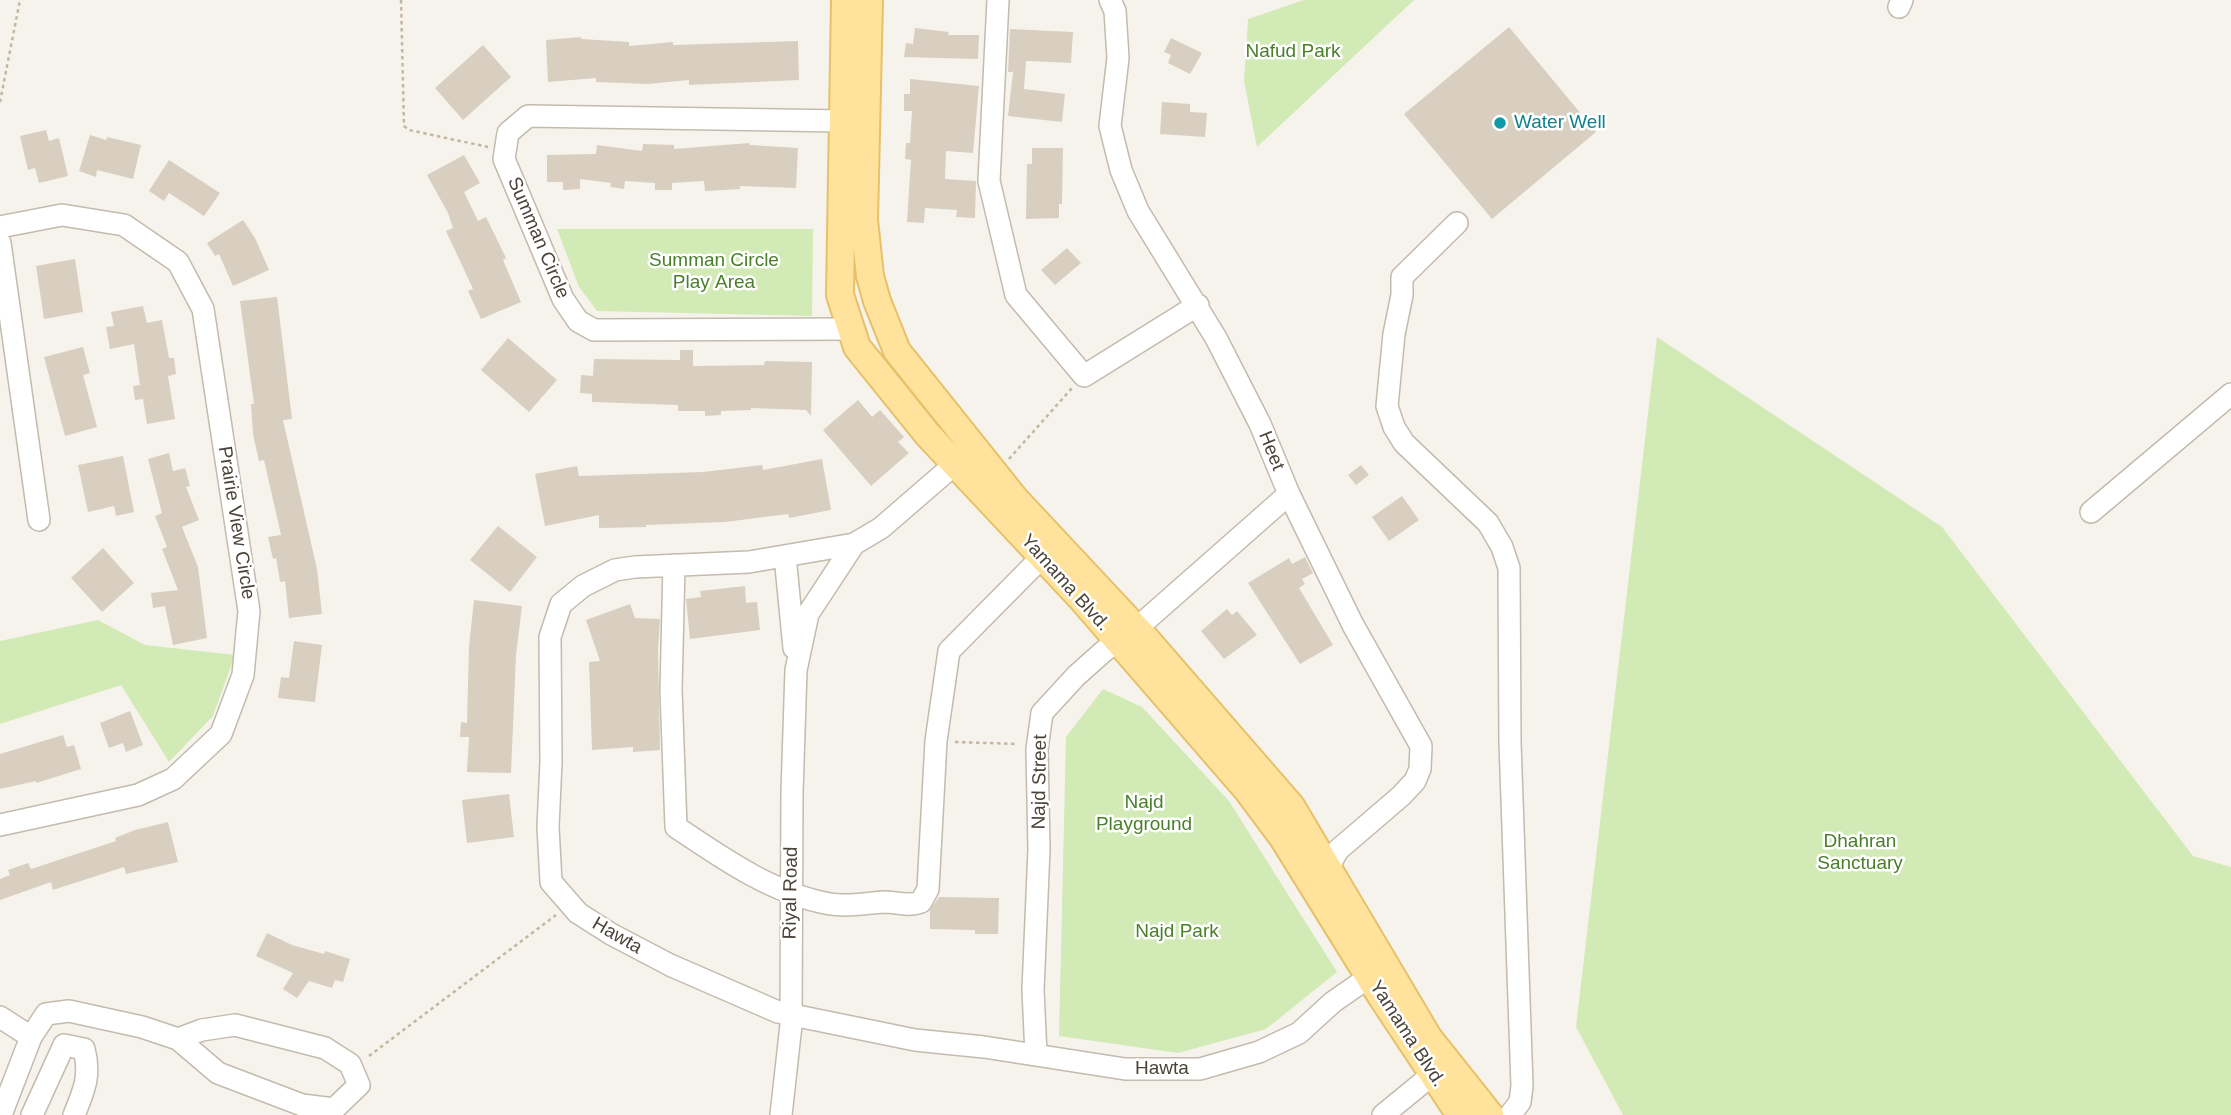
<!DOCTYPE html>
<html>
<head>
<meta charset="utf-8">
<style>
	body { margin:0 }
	canvas { display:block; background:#f6f3ec }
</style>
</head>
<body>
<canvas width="2231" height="1115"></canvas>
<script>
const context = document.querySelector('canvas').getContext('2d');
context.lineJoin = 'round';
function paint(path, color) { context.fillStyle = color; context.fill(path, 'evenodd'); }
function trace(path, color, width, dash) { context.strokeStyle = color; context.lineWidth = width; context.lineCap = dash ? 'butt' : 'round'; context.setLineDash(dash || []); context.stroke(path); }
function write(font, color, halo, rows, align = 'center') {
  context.font = font + ' Arial,sans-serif'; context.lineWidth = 5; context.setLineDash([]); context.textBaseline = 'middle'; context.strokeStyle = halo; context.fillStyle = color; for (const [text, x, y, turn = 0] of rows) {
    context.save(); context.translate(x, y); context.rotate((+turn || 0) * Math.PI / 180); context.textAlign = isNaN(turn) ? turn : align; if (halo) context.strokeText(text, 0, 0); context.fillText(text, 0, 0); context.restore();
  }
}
paint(new Path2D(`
	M1304,0H1414L1257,147L1244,81L1248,19Z
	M557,229H813L812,316L597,311L579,287Z
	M1657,337L1942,527L2193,856L2231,867V1115H1623L1576,1027Z
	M98,620L145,645L235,655L213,716L169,762L121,685L0,724V641Z
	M1103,689L1142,707L1229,801L1337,972L1266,1029L1178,1053L1059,1036L1066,737Z`), '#d2eab5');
paint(new Path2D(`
	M1509,27L1596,132L1492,219L1404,114Z
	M915,28L949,32L948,35H979L978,59L904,57L906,43L913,44Z
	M1010,29L1073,32L1071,63L1026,61L1024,89L1065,94L1062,122L1008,116L1013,72H1008Z
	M581,37V39L629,42V46L673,42V45L798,41L799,80L689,85V80L648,84L596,82V78L548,82L546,40Z
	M1171,38L1202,53L1190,74L1168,63L1171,55L1164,52Z
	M483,45L511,77L463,120L435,88Z
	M910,79L979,86L973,153L946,151L945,179L976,181L975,218L956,217L957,210L925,208L924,223L907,222L911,160L905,159L906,143H910L912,111H904V94H910Z
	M1162,102L1190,104V112L1207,113L1205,137L1160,134Z
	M46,130L49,141L59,138L68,176L39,183L35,168L28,170L20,136Z
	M90,135L106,140L107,137L141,145L133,179L97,170L96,177L79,171Z
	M749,143L750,145L798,148L796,188L740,186V189L705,191L704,181L672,183V190H655V183L625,181L624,189L610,187L611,183L580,179V189L563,190V182H547V155L596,154L597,145L642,151L643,144L674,145V149Z
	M1032,148H1063L1062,204H1059V218L1026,219L1027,164H1032Z
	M464,155L480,183L464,192L478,221L486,217L506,258L503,260L521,302L481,319L468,291L473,289L446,231L453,228L448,213L427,175Z
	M169,160L220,193L204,216L169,193L164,201L149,191Z
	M243,220L255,238L269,270L233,286L219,254L215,256L207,243Z
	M1067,248L1081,263L1055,285L1041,270Z
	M75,259L83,312L44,319L36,266Z
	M277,297L292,419L283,420L317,569L322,614L289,618L285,581L280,582L276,558L273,559L268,537L281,535L264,460L259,461L253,434L251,404H254L240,301Z
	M143,306L147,323L162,320L169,358H174L176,374L168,376L175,419L147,424L143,399L135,400L133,386L140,385L134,344L110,349L106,327L114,326L111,312Z
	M508,338L557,380L529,412L481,370Z
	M83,347L90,373L83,375L97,427L65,436L44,357Z
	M680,350H693V366L764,365L765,361L812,362L811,416L806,410L751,408V410L721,411V415L705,416V411H678V405L592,402V394L580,393L581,375L593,376L594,359L680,360Z
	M858,400L872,417L880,410L904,437L898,442L909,453L871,486L823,430Z
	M169,453L173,471L185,468L190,486L186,487L199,520L182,527L198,567L207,638L173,645L165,606L153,608L151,593L178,590L162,549L167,547L155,516L162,513L148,459Z
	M123,456L134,512L116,516L114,506L88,512L78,465Z
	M822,459L831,510L789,518L788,514L725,522L646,525V527L599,528V515L545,526L535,474L577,466L579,476L703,472L762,465L763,470Z
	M1361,465L1369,475L1356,485L1348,475Z
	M1402,496L1419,520L1389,541L1372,517Z
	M498,526L537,557L510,592L470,560Z
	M103,548L134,583L102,612L71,578Z
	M1305,557L1313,573L1302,579L1305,584L1299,588L1333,645L1300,664L1248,583L1289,558L1292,564Z
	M745,586L746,603L757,602L760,630L690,639L686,599L701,597L700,591Z
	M474,600L522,606L516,655L511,773L467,772L469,737H460L461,722L467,723L469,646Z
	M630,604L635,618L660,619L658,650L660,750L633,752V747L592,750L589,662L600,661L586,620Z
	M1227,609L1232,615L1237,611L1257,635L1224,659L1201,631Z
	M294,641L322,645L315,702L278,698L281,677L289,678Z
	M130,711L143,745L126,752L123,743L109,748L100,723Z
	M63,735L67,747L74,745L81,769L36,783V781L0,789V754Z
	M509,794L514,837L467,843L462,800Z
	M168,822L178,862L126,874L124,867L53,890L51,882L0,900V879L10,875L8,870L28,863L31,869L116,841L115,838L135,830Z
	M939,897L999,898L998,934H975V930L930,929V910Z
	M267,933L292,945L324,954L325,951L350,959L343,982L335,980L332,988L309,981L297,998L283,989L293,973L256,956Z`), '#d8cfc1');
const minor = new Path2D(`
	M998,0L989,181L1016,295L1084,376L1198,305
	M1110,0L1115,11L1118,58L1110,126L1121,170L1138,211L1216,338L1260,424L1289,494L1353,625L1421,746L1420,769L1415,781L1401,796L1338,850L1328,868
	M1899,7L1902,0
	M842,121L528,116L508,133L504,159L563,299L578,321L594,330L851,329
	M1457,223L1402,277V295L1394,334L1387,406L1394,427L1404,443L1488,523L1502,547L1509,568L1510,742L1522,1086L1520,1102L1510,1115
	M0,227L62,215L124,225L178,262L203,309L249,611L243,675L221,734L173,779L138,795L0,825
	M0,243L39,520
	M955,464L881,528L854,544L749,562L635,567L615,570L583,586L561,604L550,637L551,762L548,827L551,882L578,913L611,934L670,965L778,1012L915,1040L984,1047L1125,1069H1200L1259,1052L1299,1033L1333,1002L1369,977
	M2091,512L2231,394
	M785,556L794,648
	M674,565L671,690L676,827C722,858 773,894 830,904C847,907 867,903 884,902C897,902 909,907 921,902L928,889L936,741L949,651L1042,557
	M0,1017L31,1037
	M1036,1055L1033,990L1039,849L1037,749L1042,713L1076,676L1104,651L1137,628L1289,494
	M1,1115L31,1037L46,1014L69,1011L142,1027L178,1039L218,1073L302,1105L334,1109L359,1085L350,1064L325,1048L235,1025L202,1030L178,1039
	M32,1115L64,1045L84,1049C91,1075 84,1091 74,1115
	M781,1115L791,1025L792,792L796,670L808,614L854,544
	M1383,1115L1433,1074`);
const major = new Path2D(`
	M845,0L840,295L857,347L928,435L1080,597L1248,791L1283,838L1381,996L1460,1115
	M869,0L864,220L870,276L877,301L897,351L1016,500L1146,639L1291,806L1428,1037L1490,1115`);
trace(minor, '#c2bbae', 24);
trace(major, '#e6c16a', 30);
trace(new Path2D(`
	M401,0L404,126L409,130L488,147
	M0,102L20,0
	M1009,459L1072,388
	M955,742L1018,744
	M369,1056L556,915`), '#c4b79f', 2.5, [3.5, 3.5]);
trace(minor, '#fff', 21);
trace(major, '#ffe39c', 26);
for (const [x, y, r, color] of [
	[1500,123,7,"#0f9aa8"]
]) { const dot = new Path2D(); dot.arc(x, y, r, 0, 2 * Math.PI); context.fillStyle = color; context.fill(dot); trace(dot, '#fff', 2.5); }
write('19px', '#4a7f2a', '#fff', [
	["Nafud Park",1293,52],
	["Summan Circle",714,261],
	["Play Area",714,283],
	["Najd",1144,803],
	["Playground",1144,825],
	["Dhahran",1860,842],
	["Sanctuary",1860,864],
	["Najd Park",1177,932]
]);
write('19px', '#0d838f', '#fff', [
	["Water Well",1514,123]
], 'left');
write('19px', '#4b4439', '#fff', [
	["Summan Circle",538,238,67],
	["Heet",1271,451,68],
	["Prairie View Circle",236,523,81],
	["Yamama Blvd.",1065,583,48],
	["Najd Street",1040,782,-89],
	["Riyal Road",791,893,-89],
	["Hawta",617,936,30],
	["Yamama Blvd.",1407,1034,57],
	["Hawta",1162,1069]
]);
</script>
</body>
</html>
